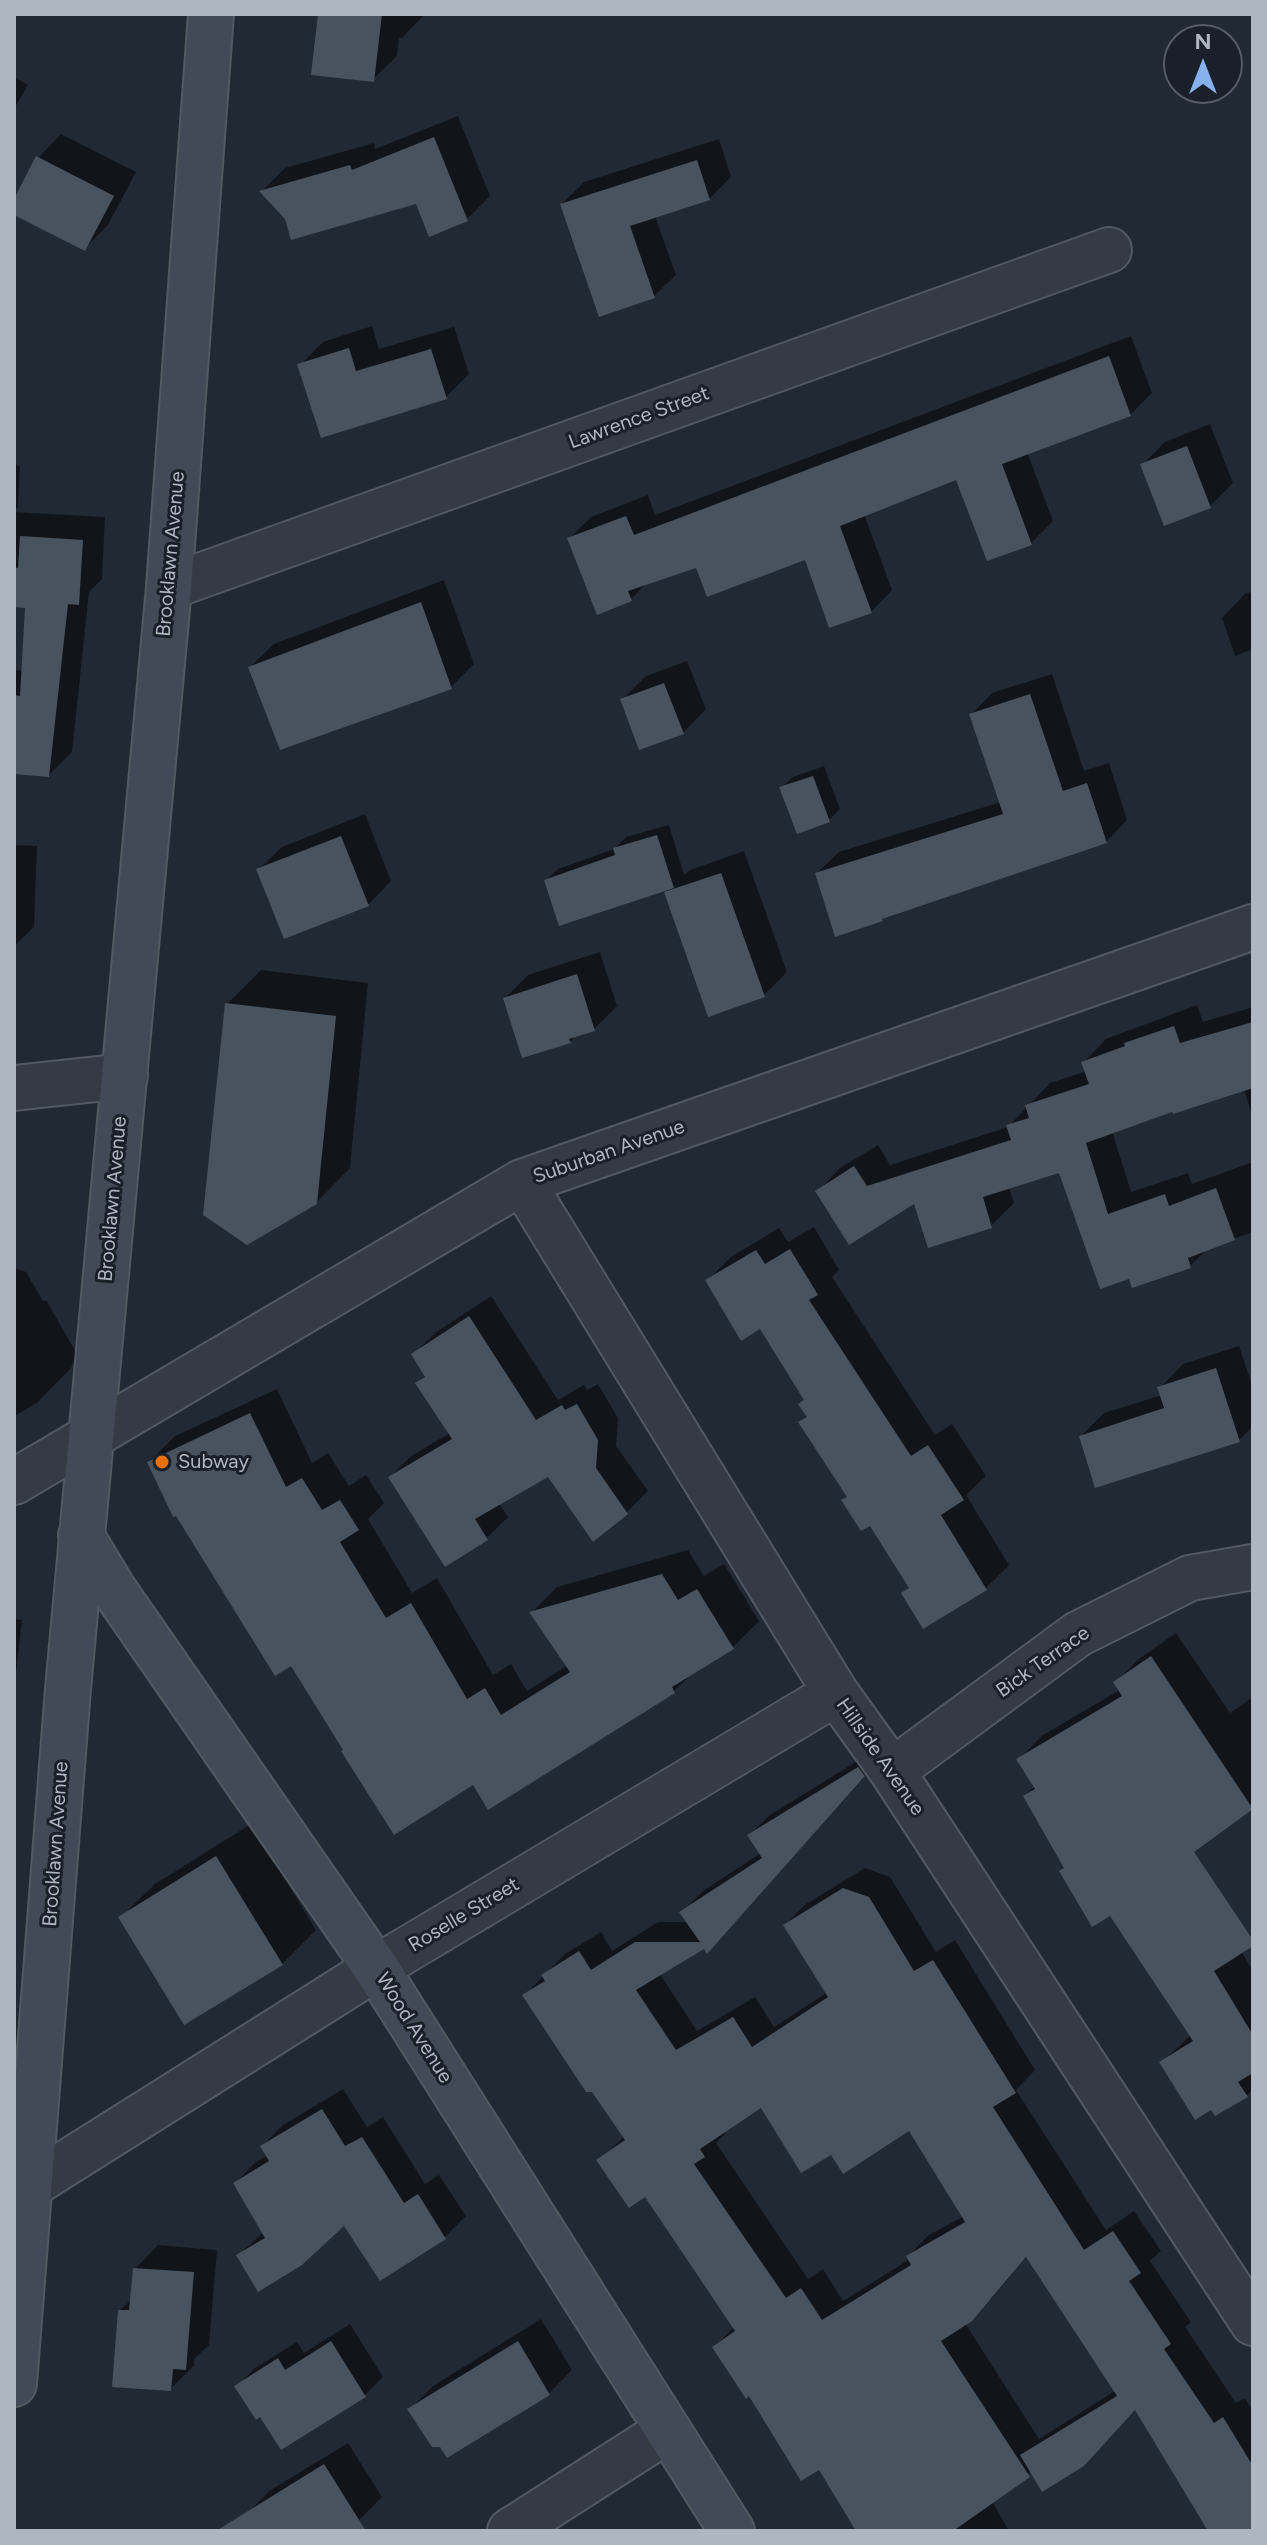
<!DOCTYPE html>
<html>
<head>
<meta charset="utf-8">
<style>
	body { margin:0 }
	#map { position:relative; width:1267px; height:2545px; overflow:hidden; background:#212934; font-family:Figtree,sans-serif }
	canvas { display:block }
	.frame { position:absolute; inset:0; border:16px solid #aeb6c1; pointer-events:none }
	.north { position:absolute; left:1163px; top:24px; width:80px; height:80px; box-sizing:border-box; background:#192029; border:2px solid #555c66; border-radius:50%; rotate:0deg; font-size:22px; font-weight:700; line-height:32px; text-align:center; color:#aeb6c1 }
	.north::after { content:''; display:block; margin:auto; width:28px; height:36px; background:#86b0ee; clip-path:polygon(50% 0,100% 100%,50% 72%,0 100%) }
</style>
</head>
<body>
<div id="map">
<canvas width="1267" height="2545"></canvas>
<div class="frame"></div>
<div class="north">N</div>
</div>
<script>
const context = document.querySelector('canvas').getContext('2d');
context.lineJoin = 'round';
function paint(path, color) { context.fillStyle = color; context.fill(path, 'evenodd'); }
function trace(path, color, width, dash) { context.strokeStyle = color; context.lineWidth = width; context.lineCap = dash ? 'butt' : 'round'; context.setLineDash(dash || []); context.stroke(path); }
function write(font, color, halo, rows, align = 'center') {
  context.font = font + ' Figtree,sans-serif'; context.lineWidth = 6; context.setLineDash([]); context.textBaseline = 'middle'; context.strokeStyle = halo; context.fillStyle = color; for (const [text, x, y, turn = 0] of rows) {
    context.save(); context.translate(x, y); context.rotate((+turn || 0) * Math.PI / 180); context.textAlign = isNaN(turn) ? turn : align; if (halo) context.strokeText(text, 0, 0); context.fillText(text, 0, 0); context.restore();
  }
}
paint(new Path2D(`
	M320,14H425L402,38H399L397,56L373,79Z
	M14,77L28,85L14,109Z
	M458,116L490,196L467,219L417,202L287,218L262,191L285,168L374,143L375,149Z
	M61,134L136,172L108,225L85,248L14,213V204L38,158Z
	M719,139L731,177L709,199L655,216L676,275L654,296L562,204L584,182Z
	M372,326L379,349L454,327L469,374L446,397L300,365L323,342Z
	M1131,336L1152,393L1130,415L1027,452L1053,521L1031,543L958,477L864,514L892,590L871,612L806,558L697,565L648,582L631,599L569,539L591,517L648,495L655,515Z
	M1210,424L1233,483L1210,506L1142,465L1165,442Z
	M14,465L20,466L18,507L14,511Z
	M14,512L105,517L102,579L89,592L72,752L49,775L14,772V670L24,671L28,606L14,605Z
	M444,580L474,664L451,687L250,667L274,644Z
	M1253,591V649L1235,656L1222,618L1245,594Z
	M687,661L706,709L683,733L622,700L646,676Z
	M1052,674L1084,771L1109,763L1127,820L1106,842L886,916L882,920L817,873L839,852L1001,802L971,715L992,693Z
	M824,766L840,809L829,820L781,788L793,777Z
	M365,814L391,881L368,905L258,870L282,847Z
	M669,825L684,875L690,870L744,851L787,972L764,995L666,893L674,885L561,924L546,880L558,869L614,849L626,837Z
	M14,845L37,846L34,927L14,946Z
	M600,952L617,1006L594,1029L577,1034L570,1042L505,998L528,975Z
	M261,970L368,983L350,1168L316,1203L227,1004Z
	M1197,1005L1203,1022L1253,1007V1119L1244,1089L1173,1109L1112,1131L1131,1192L1188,1173L1192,1184L1253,1162V1232L1208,1248L1190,1266L1134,1285L1060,1170L1009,1187L1014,1203L991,1226L915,1201L818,1191L840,1168L878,1145L890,1165L1008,1127L1050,1083L1087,1071L1084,1062L1106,1039Z
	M814,1227L839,1270L832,1277L935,1435L952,1424L986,1476L966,1495L1009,1565L986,1588L924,1626L903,1593L910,1586L871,1523L849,1496L801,1423L808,1415L806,1399L761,1327L708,1280L731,1257L779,1228L788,1242Z
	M14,1268L26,1272L43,1301L46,1300L77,1354L71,1368L37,1403L14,1416Z
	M491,1296L558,1400L584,1385L587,1390L598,1384L618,1418L616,1446L648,1491L627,1512L594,1539L548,1474L499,1503L508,1517L487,1538L390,1477L411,1456L450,1433L418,1383L426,1375L414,1354L435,1333Z
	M1239,1346L1253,1388V1426L1239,1440L1081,1436L1104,1413L1162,1395L1160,1388L1183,1364Z
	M277,1389L312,1463L328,1453L349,1486L366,1475L384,1503L368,1519L412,1593L437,1578L493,1675L511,1664L527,1691L568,1665L532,1612L557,1587L688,1550L704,1576L724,1564L759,1621L733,1647L694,1672L674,1691L488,1807L473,1782L345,1749L292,1663L149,1462L175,1436Z
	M14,1619L22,1620L16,1675L14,1678Z
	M1176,1633L1230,1713L1253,1697V1808L1211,1837L1171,1836L1253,1971V2089L1247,2095L1162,2062L1191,2035L1111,1913L1066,1867L1025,1796L1035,1786L1019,1759L1043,1735L1120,1690L1115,1683L1140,1658Z
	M880,1747L885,1754L728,1930L708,1951L704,1946L660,1974L697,2031L755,1997L774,2027L828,1992L785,1925L806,1904L865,1868L890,1877L936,1952L955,1940L1035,2070L1016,2090L1106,2230L1134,2211L1161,2251L1150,2261L1191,2322L1185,2327L1236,2403L1245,2398L1253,2411V2531H1210L1136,2408L1032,2471L992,2501L1009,2531H854L857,2528L820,2467L714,2347L734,2327L645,2195L599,2160L625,2136L524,1996L565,1954L601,1932L612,1951L658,1922H689L682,1912L703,1891L761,1853L749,1835L770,1815ZM761,2106L831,2152L909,2129L964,2216L929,2235L908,2256L910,2259L843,2301L823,2269L808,2279L716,2143L725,2134L723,2131ZM1027,2256L1115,2391L1039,2439L965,2323L993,2297Z
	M251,1824L316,1930L282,1964L121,1917L155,1884Z
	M343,2089L367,2127L383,2117L425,2184L439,2175L466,2216L445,2237L381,2278L344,2223L238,2255L264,2232L235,2183L256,2162L268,2155L262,2146L283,2125Z
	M158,2245L217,2250L209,2345L194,2359V2366L170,2389L120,2310L132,2299L135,2269Z
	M541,2319L572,2370L549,2393L447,2455L410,2409L433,2386Z
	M350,2324L383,2377L365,2395L261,2415L237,2386L255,2368L297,2342L304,2353Z
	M348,2443L382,2497L359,2520L341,2531H232L269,2491Z`), '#0007');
paint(new Path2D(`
	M318,14H382L374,82L311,75Z
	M434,137L468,221L429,237L416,204L291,240L285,219L259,191L350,165L352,170Z
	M36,156L114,196L85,251L14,215V199Z
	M697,160L710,200L630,226L655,298L599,317L560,204Z
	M349,348L356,371L431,349L447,399L321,438L297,364Z
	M1109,356L1131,416L1002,464L1032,545L987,561L956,480L840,526L872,613L829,628L805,560L707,597L696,568L628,591L632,601L597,615L567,538L626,516L634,535Z
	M1187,446L1211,508L1164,526L1140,464Z
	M20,536L83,540L79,605L68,604L49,777L14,774V695L20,696L25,608L14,607V567L18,568Z
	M421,602L452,689L280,750L248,667Z
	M664,683L684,734L639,750L620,699Z
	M1030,694L1063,791L1087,783L1107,843L882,919L883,921L835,937L815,873L1003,814L969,714Z
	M813,776L830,822L797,834L779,787Z
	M657,835L674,888L559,926L544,880L615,855L613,848Z
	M341,836L369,906L284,939L256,869Z
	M721,873L765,997L708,1017L664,892Z
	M577,974L595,1031L569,1039L571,1043L522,1058L503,998Z
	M225,1003L336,1016L317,1204L247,1245L203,1215Z
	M1253,1022V1088L1173,1114L1172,1112L1086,1143L1108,1214L1165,1194L1169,1206L1216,1188L1235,1240L1188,1258L1191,1268L1132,1288L1129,1279L1100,1289L1059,1173L983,1197L992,1228L928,1248L914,1204L849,1245L815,1191L854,1166L867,1186L1011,1140L1006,1125L1029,1118L1025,1105L1089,1084L1081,1062L1125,1046L1124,1043L1174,1026L1180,1043Z
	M790,1249L818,1295L809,1300L911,1456L928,1445L964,1500L941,1515L987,1590L923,1629L901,1593L909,1588L870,1526L861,1531L841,1500L847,1497L798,1422L807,1417L798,1404L804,1400L760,1329L741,1341L705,1280L756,1250L765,1264Z
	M469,1316L536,1420L562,1405L565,1410L577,1404L598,1440L596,1468L628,1514L593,1542L548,1477L475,1519L488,1540L445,1567L388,1477L452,1439L415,1383L425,1377L411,1354Z
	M1216,1368L1240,1442L1095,1488L1079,1436L1164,1408L1157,1387Z
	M250,1413L286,1487L302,1478L322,1510L340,1500L359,1530L340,1542L386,1618L411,1603L467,1699L485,1688L501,1715L570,1672L529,1612L662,1574L678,1600L697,1589L734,1649L672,1687L675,1693L488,1810L473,1785L394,1835L341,1751L343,1750L291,1666L275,1676L176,1516L173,1517L147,1462Z
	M1151,1656L1253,1809L1194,1852L1253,1940V1946L1214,1971L1253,2035V2073L1238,2082L1248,2097L1215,2116L1211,2110L1195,2120L1159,2062L1193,2041L1110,1916L1092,1927L1059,1871L1064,1868L1023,1796L1035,1789L1016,1759L1122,1696L1113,1682Z
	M858,1767L865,1776L707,1954L704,1949L636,1990L676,2050L733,2017L752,2047L828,1997L783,1925L843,1888L869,1897L914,1971L933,1960L1016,2093L993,2107L1084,2250L1113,2231L1141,2273L1129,2281L1171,2344L1164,2349L1214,2423L1223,2417L1253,2466V2531H1208L1135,2410L1084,2466L1042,2492L1020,2455L1117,2396L1026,2257L972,2321L941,2341L1030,2477L953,2531H856L819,2470L801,2481L749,2396L746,2399L712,2347L735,2331L645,2197L629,2208L596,2160L625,2140L592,2092H586L522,1995L545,1981L541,1975L579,1951L591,1970L635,1942H700L679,1912L762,1858L747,1835ZM761,2108L801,2173L831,2155L843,2174L909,2131L965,2222L906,2256L911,2265L822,2320L801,2288L786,2298L694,2164L705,2157L700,2149Z
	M216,1856L283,1965L184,2025L118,1917Z
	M322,2109L345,2146L362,2137L404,2203L418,2194L446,2239L380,2281L344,2226L302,2265L258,2292L236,2255L265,2238L233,2183L269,2161L260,2146Z
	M133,2268L194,2272L186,2370L173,2369L171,2391L112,2387L118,2310H129Z
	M331,2341L366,2397L281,2450L260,2417L256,2420L234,2386L278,2358L285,2370Z
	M518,2341L550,2395L447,2458L440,2447H432L407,2409Z
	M324,2464L366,2531H216Z`), '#49535f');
const street = new Path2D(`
	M169,587L1109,250
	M14,1088L125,1076
	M522,1182L836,1693L892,1771L1253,2323
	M14,1482L522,1182L1253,927
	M892,1771L1078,1634L1190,1578L1253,1567
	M14,2196L376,1968L836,1693
	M510,2531L668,2430`);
const secondary = new Path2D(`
	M81,1535L114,1590L376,1968L732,2531
	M14,2384L68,1689L169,587L211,14`);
trace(street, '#515962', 48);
trace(secondary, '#515962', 48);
trace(street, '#343b44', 44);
trace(secondary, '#424a57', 44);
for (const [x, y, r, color] of [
	[162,1462,8,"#e8710a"]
]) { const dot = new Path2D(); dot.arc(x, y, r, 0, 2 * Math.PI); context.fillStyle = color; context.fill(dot); trace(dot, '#192029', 3); }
write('20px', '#aeb6c1', '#192029', [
	["Lawrence Street",639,418,-20],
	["Brooklawn Avenue",171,554,-85],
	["Suburban Avenue",609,1152,-19],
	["Brooklawn Avenue",113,1199,-85],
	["Bick Terrace",1043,1662,-35],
	["Hillside Avenue",880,1757,55],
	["Brooklawn Avenue",56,1844,-86],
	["Roselle Street",464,1915,-31],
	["Wood Avenue",414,2028,58]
]);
write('20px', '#aeb6c1', '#192029', [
	["Subway",178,1462]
], 'left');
</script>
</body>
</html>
